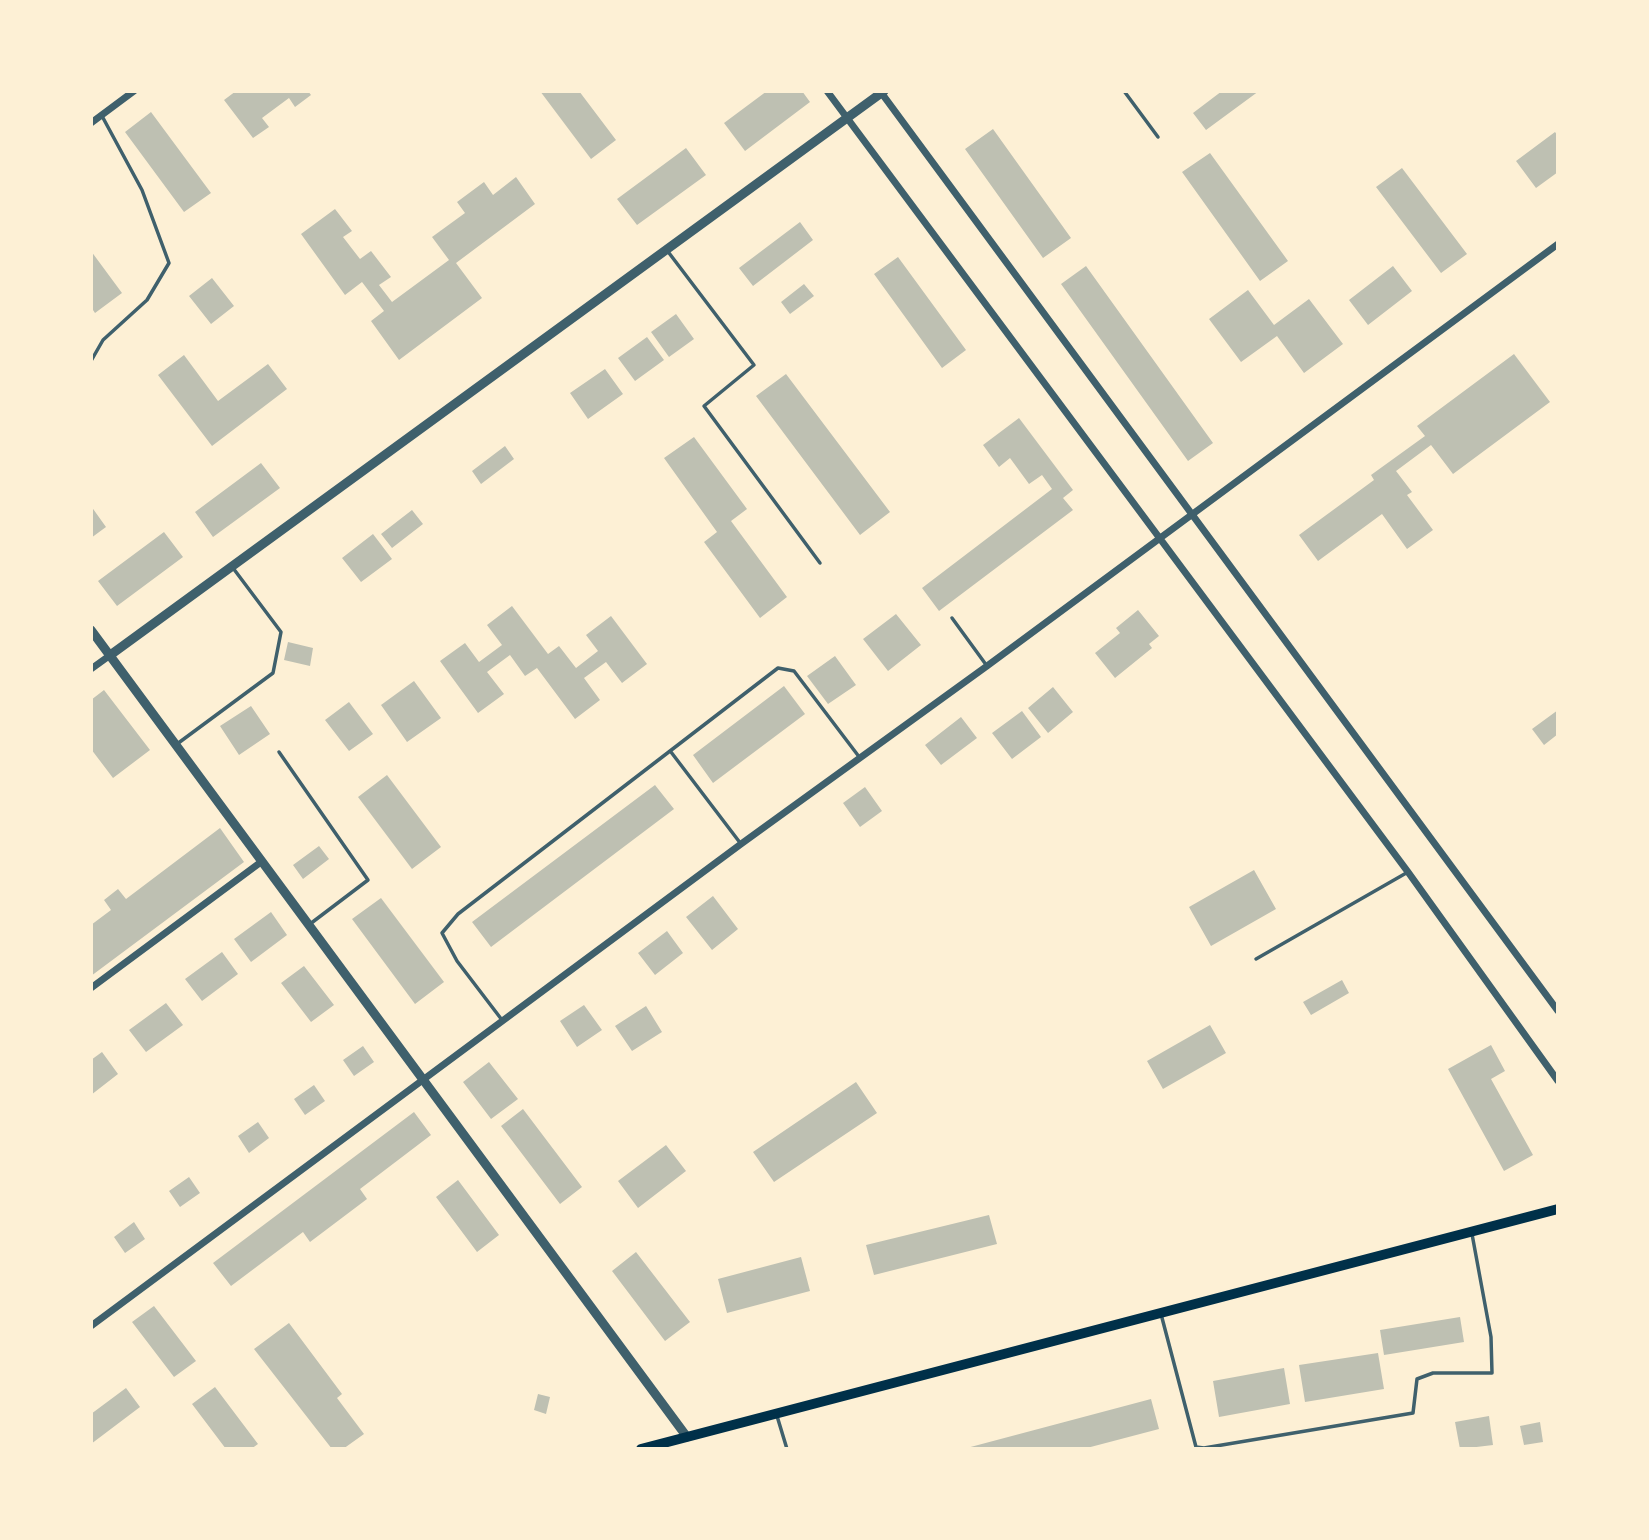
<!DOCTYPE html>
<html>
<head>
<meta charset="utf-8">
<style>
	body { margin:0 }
	#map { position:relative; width:1649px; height:1540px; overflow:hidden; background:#fdf0d5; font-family:"Times New Roman",serif }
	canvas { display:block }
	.frame { position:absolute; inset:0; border:93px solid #fdf0d5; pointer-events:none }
</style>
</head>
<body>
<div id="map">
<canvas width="1649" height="1540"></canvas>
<div class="frame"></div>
</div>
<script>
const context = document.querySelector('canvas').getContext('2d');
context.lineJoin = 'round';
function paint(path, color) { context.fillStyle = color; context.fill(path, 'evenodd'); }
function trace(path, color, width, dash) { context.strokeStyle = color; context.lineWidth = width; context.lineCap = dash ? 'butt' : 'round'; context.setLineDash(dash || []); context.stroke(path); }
paint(new Path2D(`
	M236,91H308L311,95L295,107L289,98L262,118L269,127L253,138L224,100Z
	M540,91H579L616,140L591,159Z
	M767,91H802L810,102L745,151L724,123Z
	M1222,91H1259L1206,130L1193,113Z
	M151,112L211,193L184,212L125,132Z
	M993,129L1071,238L1043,258L965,149Z
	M1555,132L1558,136V172L1536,188L1516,161Z
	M686,148L706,175L637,225L617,199Z
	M1210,153L1288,261L1260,281L1182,172Z
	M1402,168L1467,254L1441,273L1376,187Z
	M516,177L535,204L456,263L482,298L399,360L371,321L384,311L362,282L345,295L301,234L335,209L352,231L343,237L360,259L371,251L391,277L379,285L392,302L449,260L432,237L465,213L457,202L484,182L493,195Z
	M800,222L813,240L753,286L739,268Z
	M91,251L122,293L95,313L91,307Z
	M898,257L966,350L942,368L874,274Z
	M1086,266L1213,443L1188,461L1061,284Z
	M1393,266L1412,291L1368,325L1349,300Z
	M212,278L234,306L211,324L189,296Z
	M804,284L814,296L790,314L781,302Z
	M1248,290L1274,325L1309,299L1343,344L1304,373L1277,336L1241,362L1209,319Z
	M676,314L694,339L669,357L651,332Z
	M647,337L664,360L635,381L618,358Z
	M1514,354L1550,402L1453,474L1431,445L1396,471L1412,492L1407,495L1433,530L1407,549L1382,514L1318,561L1299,535L1374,480L1371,475L1425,436L1417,426Z
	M184,355L218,401L268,364L287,389L212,446L158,375Z
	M605,369L623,394L588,419L570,393Z
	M786,374L890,512L860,535L756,396Z
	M1019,418L1073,490L1063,498L1073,510L939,611L922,588L1052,489L1042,475L1029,484L1010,458L999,467L983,445Z
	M694,437L747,509L731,521L787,597L760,618L704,542L717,532L664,458Z
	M505,446L514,459L481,484L472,471Z
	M261,463L280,488L213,537L195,512Z
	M91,506L106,527L91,538Z
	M412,510L423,524L392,548L381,534Z
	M164,532L183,557L117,606L98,581Z
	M373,534L392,559L361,582L342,558Z
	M512,606L548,654L559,646L576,668L598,651L586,635L611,616L647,664L622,683L606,662L584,678L600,700L575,719L537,668L525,676L510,655L487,672L504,694L478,713L440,661L465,643L479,662L502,645L487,625Z
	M1138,610L1159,636L1149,644L1152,648L1115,678L1095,653L1120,633L1116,628Z
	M896,614L921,645L888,671L863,639Z
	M288,642L313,648L310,666L284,660Z
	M835,656L856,685L828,704L807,676Z
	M414,681L441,718L407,742L381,705Z
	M784,686L805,714L713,783L693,755Z
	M1053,687L1073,712L1048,733L1028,708Z
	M104,690L150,750L113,778L91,749V700Z
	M349,702L373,734L349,751L325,720Z
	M251,706L270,734L239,755L220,726Z
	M1558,710V734L1544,745L1532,729Z
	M1022,711L1041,737L1012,759L992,733Z
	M961,717L977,738L941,765L925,745Z
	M387,775L441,847L412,869L358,797Z
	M655,785L674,809L491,947L472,922Z
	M865,787L882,811L860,827L843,803Z
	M220,828L244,862L91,976V925L111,910L104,900L118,889L126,899Z
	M319,846L329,859L303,879L293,865Z
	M1254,870L1276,909L1211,946L1189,907Z
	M713,896L738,929L712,950L686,917Z
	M381,898L444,982L415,1004L352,919Z
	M271,912L287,935L251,962L234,939Z
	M667,931L683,953L655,975L638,953Z
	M222,952L238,974L202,1001L185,979Z
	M304,966L334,1005L311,1022L281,983Z
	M1342,980L1349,993L1311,1015L1303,1002Z
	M166,1003L183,1025L146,1052L129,1030Z
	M584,1005L602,1030L577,1047L560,1021Z
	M646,1006L662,1032L632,1051L615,1026Z
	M1210,1025L1226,1053L1163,1089L1147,1061Z
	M1491,1045L1505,1071L1491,1079L1533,1155L1504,1171L1448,1069Z
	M363,1046L374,1062L354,1076L343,1060Z
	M102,1052L118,1074L91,1095V1060Z
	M489,1062L518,1099L491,1119L463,1082Z
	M856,1082L877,1113L774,1182L753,1152Z
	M314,1085L325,1101L305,1115L294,1099Z
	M523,1109L582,1187L560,1204L501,1126Z
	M414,1112L431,1135L360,1189L367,1199L310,1242L303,1232L231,1286L213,1263Z
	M258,1122L269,1138L249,1153L238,1136Z
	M666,1145L686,1171L638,1208L618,1181Z
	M189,1177L200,1193L180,1207L169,1191Z
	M458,1180L499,1235L477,1252L436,1197Z
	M989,1215L997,1244L874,1275L866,1245Z
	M134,1222L145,1239L125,1253L114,1237Z
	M636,1252L690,1322L665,1341L612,1271Z
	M801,1257L810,1291L727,1313L718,1279Z
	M154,1306L196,1361L174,1377L132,1322Z
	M1460,1317L1464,1342L1384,1355L1380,1330Z
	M289,1323L342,1394L337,1398L364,1434L343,1449H332L254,1349Z
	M1378,1353L1384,1389L1305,1402L1299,1365Z
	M1284,1368L1290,1404L1219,1417L1213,1381Z
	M215,1387L258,1444L251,1449H226L192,1404Z
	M126,1388L140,1407L91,1444V1414Z
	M538,1394L550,1397L546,1414L534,1410Z
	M1151,1399L1159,1429L1083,1449H963Z
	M1489,1416L1493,1445L1460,1449L1455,1422Z
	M1540,1422L1543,1442L1524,1445L1520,1426Z`), '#bec0b2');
trace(new Path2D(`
	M1124,91L1158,137
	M666,249L754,365L704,406L820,563
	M91,361L103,340L147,300L169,263L142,190L102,116
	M952,618L987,666
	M177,744L273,673L281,632L233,568
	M279,752L368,880L310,924
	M671,752L741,844
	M1256,959L1408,872
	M502,1020L457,961L442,933L458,914L778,668L794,671L860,758
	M1161,1314L1196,1447L1204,1448L1413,1413L1417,1379L1433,1373H1492L1491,1337L1472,1234
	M777,1416L787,1449`), '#3f606c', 3.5);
trace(new Path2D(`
	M827,91L1408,872L1558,1081
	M880,91L1558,1011
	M91,123L134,91
	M91,669L109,656
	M91,988L261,862
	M91,1326L741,844L987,666L1558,244`), '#3f606c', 7);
trace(new Path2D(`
	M91,630L687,1437
	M109,656L884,91`), '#3f606c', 9);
trace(new Path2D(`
	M641,1449L1558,1209`), '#003049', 10);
</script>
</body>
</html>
